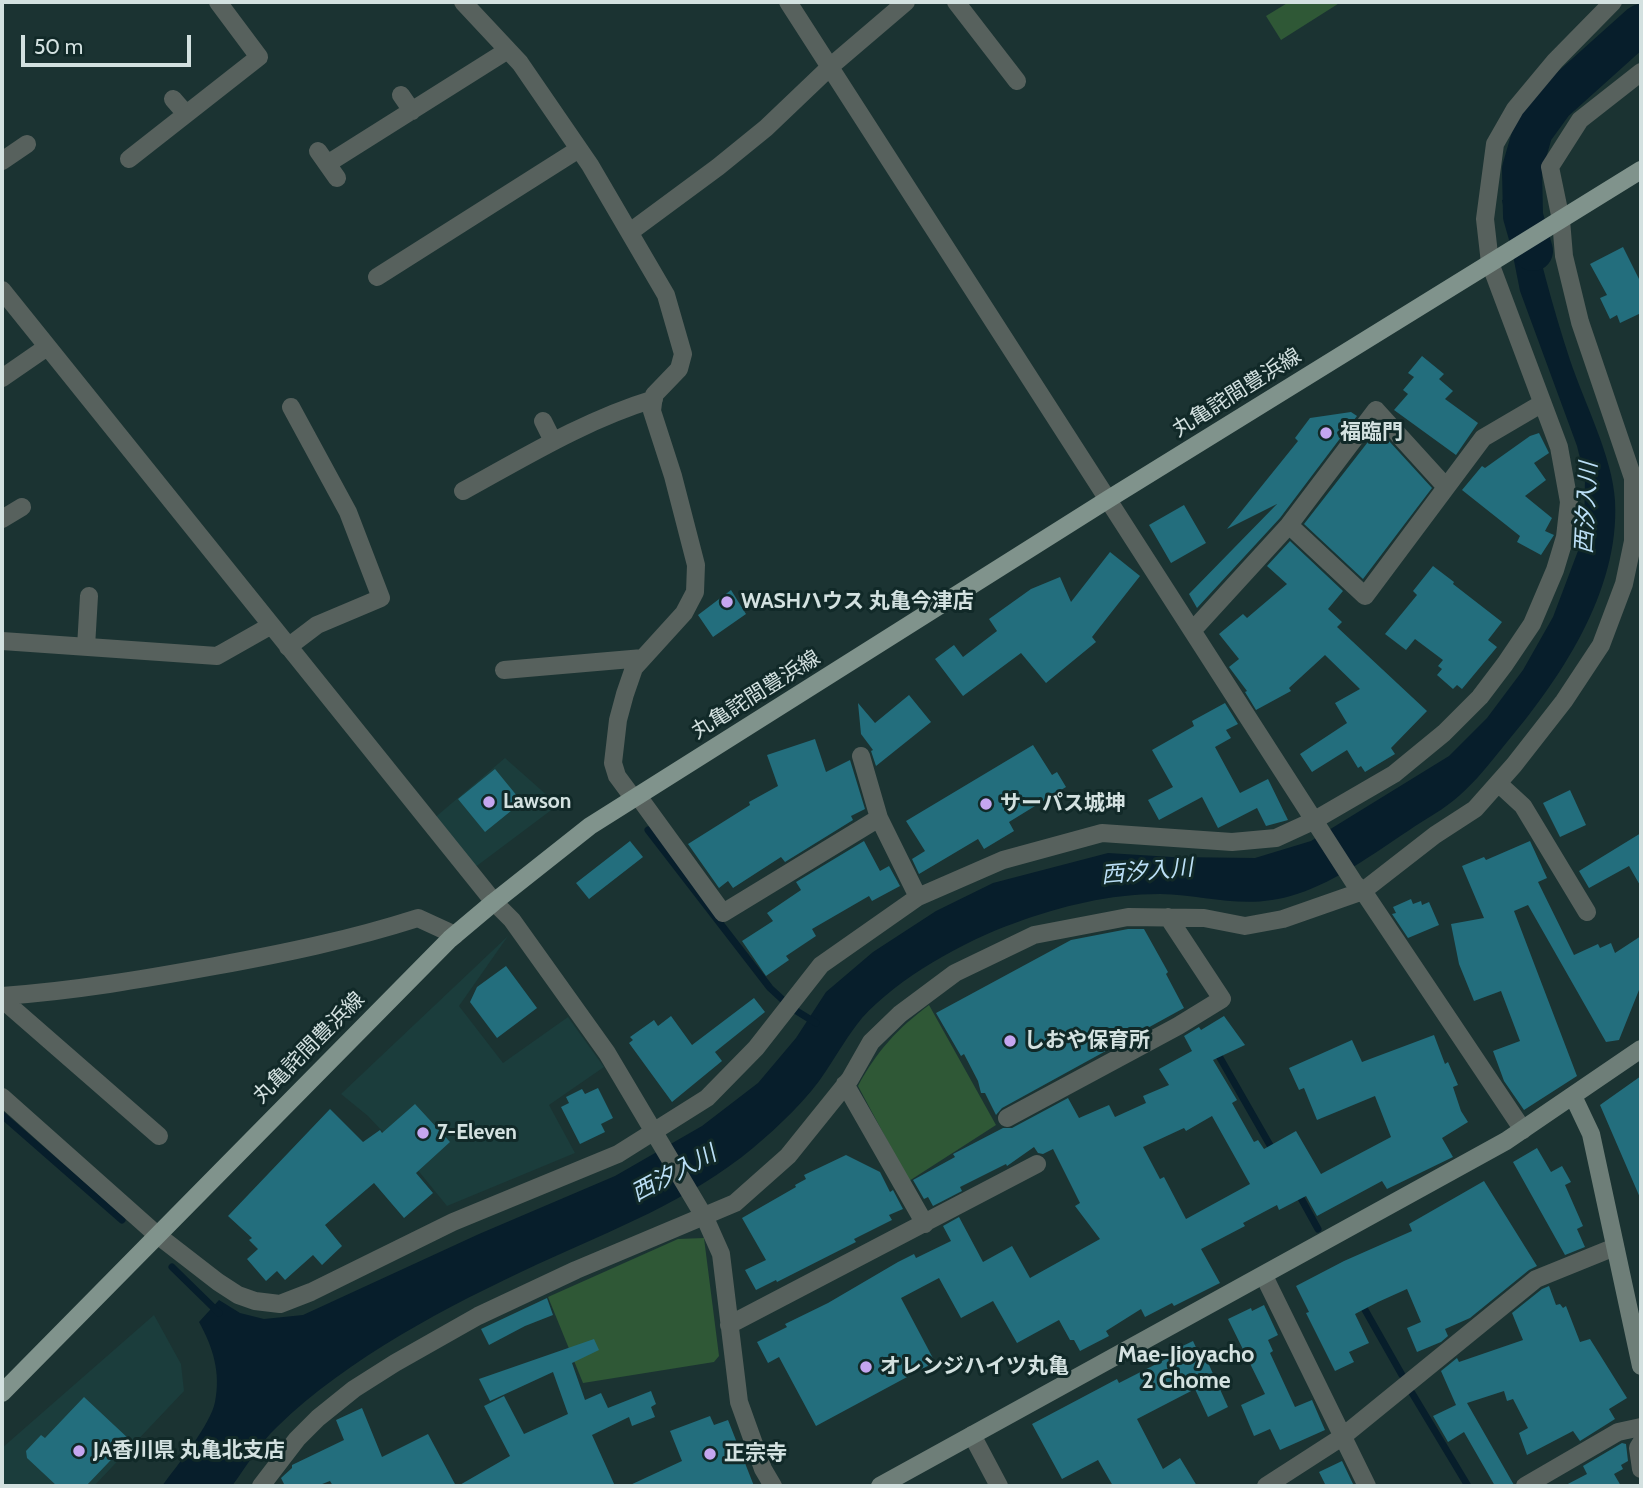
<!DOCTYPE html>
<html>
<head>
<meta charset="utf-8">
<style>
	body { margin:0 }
	#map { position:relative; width:1643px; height:1488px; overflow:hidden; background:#1b3332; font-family:Cabin,sans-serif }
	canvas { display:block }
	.frame { position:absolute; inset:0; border:4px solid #d3e1e0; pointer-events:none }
	.scale { position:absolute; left:21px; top:35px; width:170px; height:32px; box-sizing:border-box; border:4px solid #d3e1e0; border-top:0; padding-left:9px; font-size:21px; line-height:24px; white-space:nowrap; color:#d3e1e0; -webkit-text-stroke:5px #112928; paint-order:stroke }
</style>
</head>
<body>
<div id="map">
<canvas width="1643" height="1488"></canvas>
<div class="frame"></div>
<div class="scale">50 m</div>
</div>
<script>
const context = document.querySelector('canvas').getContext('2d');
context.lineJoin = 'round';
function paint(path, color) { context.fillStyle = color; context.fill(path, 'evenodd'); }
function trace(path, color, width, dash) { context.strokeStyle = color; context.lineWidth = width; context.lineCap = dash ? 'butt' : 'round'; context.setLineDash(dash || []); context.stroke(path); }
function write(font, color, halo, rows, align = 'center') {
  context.font = font + ' Cabin,"Noto Sans JP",sans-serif'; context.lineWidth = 6; context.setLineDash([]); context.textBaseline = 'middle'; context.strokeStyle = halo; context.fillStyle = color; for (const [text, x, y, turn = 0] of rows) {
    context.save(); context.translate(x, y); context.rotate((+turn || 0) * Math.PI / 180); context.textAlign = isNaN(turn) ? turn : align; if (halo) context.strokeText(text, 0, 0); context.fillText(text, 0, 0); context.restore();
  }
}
paint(new Path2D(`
	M505,758L558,805L474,868L432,820Z
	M508,936L459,1006L503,1063L568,1017L604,1067L549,1105L575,1153L447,1206L412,1163L368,1116L341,1094Z
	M154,1315L181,1364L184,1391L94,1486H2V1448Z`), '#1b3d3c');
paint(new Path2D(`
	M1289,2H1341L1281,40L1266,16Z
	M929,1005L996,1125L909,1181L858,1086C877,1051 897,1029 929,1005Z
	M704,1238L719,1356L714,1362L583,1383L548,1297L678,1239Z`), '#2f5836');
paint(new Path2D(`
	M1525,195C1538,251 1552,305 1570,360C1584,402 1613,458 1615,501C1620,592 1559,681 1503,747C1490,763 1476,781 1460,795C1445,809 1425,819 1408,831C1373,854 1337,881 1297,894C1246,911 1209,895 1160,894C1109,894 1062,906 1015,923C964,941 898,978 862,1018C848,1035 838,1053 826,1071C808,1099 779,1126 753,1148C689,1201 612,1230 538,1264C448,1306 349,1357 277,1427C260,1443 246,1467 232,1486H162C176,1467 211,1424 215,1402C221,1373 213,1347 199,1322L219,1300L240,1313L264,1319L303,1315L479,1234L615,1176L702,1126L758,1083L796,1038L826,992L873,952L936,911L993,883L1108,853L1172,857L1255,858L1311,841L1449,756L1487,718L1523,670L1553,617L1584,535L1585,478L1577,446L1520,291L1502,200Z`), '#071e2b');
trace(new Path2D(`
	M648,830L770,988L784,1001
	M795,1010L816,1023
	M1215,1049L1275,1154
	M2,1115L122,1220
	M1297,1191L1318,1229
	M172,1267L219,1313
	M1360,1301L1402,1375
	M1412,1393L1468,1486`), '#071e2b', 7);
trace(new Path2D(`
	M1533,251L1523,216L1522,169L1533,131L1554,102L1641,24`), '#071e2b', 40);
paint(new Path2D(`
	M1623,247L1641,283V313L1620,323L1617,315L1610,319L1600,298L1607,295L1590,264Z
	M1422,356L1444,374L1439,379L1453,391L1445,399L1478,423L1456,455L1394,410L1408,394L1403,390L1414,377L1408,373Z
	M1351,412L1357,416L1280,518L1197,608L1189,594L1277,504L1227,529L1298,441L1295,438L1310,418Z
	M1378,429L1432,488L1363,579L1304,524Z
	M1539,433L1549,453L1534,463L1546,480L1525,496L1552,518L1545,531L1554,535L1541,555L1517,542L1520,536L1462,490L1482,466L1485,468L1530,436Z
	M1184,505L1206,543L1171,563L1149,525Z
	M1290,541L1343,591L1328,609L1342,622L1337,627L1427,711L1391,748L1395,754L1365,772L1361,766L1358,768L1347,750L1312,772L1300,754L1347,723L1335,703L1360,689L1325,655L1289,688L1291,691L1256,710L1245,692L1247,691L1229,667L1239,659L1219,634L1243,614L1247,618L1287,584L1267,566Z
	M1110,552L1140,576L1092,637L1096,642L1046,683L1021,653L963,696L935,659L954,645L963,657L997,631L989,619L1031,589L1060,577L1071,602Z
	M1433,566L1454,582L1453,584L1502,622L1488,640L1497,647L1462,689L1457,685L1453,689L1437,675L1442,669L1438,666L1443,660L1415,639L1406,650L1385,634L1417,595L1413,591Z
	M731,590L746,614L713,637L698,615Z
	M909,695L931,722L876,766L871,751L873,750L861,734L858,703L875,723Z
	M1225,703L1238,724L1226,730L1231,738L1215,747L1240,793L1268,779L1288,820L1266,826L1257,808L1218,828L1202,797L1159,820L1148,800L1173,787L1152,750L1194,726L1192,721Z
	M815,739L826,772L850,760L865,809L851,816L853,820L785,862L781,857L733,888L728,881L719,888L688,844L750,805L749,802L778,786L767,755Z
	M1033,745L1052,775L1057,772L1066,787L1009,822L1014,831L984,849L978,839L919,874L912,859L925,851L906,821Z
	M495,769L522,802L485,832L458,799Z
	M1570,790L1586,825L1560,837L1543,803Z
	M1641,833V887L1629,866L1589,888L1579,871Z
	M630,841L643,857L589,899L576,883Z
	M864,841L880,871L889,866L900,886L872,901L869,896L812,929L816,936L786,956L789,960L766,976L742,941L773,921L767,913L801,890L796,882Z
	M1530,841L1547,878L1538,882L1574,955L1598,944L1600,948L1611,943L1615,953L1641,936V985L1619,1040L1606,1042L1528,905L1514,911L1577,1076L1524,1110L1504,1081L1493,1051L1520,1041L1501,991L1474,1001L1459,964L1451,924L1484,918L1462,866L1484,857L1486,860Z
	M1411,899L1413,904L1421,901L1422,905L1429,902L1439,925L1408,938L1392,914L1396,913L1393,907Z
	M1128,929H1144L1168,972L1166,974L1184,1008L1002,1108L996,1115L985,1093H981L978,1081L964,1054L961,1056L936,1013L1071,940Z
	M506,966L537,1008L497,1038L470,1002L477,987Z
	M754,998L765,1012L715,1052L722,1061L672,1102L629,1043L633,1040L630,1037L654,1020L658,1026L671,1016L692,1045Z
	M1224,1016L1245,1045L1213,1060L1237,1100L1232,1103L1254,1142L1258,1140L1264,1149L1296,1131L1321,1174L1391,1137L1375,1096L1317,1120L1304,1088L1299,1090L1289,1068L1352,1040L1362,1062L1434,1035L1445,1064L1448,1062L1458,1085L1453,1087L1461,1111L1468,1122L1442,1138L1453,1157L1387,1189L1382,1181L1317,1216L1306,1196L1279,1210L1277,1205L1243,1223L1245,1226L1201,1249L1220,1283L1174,1306L1172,1303L1145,1317L1141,1309L1106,1331L1109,1336L1080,1351L1074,1340H1070L1059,1320L1017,1343L993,1301L961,1318L939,1278L901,1298L935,1362L816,1426L779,1357L768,1363L757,1342L787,1327L785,1324L828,1303L898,1262L914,1254L916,1258L951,1241L943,1226L959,1217L983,1262L1012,1246L1030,1278L1100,1239L1075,1206L1080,1203L1053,1149L1043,1154L1038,1153L1034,1147L1007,1166L1006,1164L960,1187L962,1191L933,1206L928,1197L924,1199L913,1180L955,1157L953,1154L1003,1128H1012L1068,1098L1079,1118L1109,1105L1115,1117L1146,1103L1143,1096L1169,1085L1159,1069L1192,1051L1184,1036L1199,1027L1201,1030ZM1212,1116L1250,1184L1186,1219L1164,1177L1160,1179L1143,1147L1184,1128L1186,1131Z
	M1641,1076V1200L1600,1105Z
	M598,1088L613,1118L601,1124L605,1132L580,1144L561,1107L569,1103L566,1097L582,1089L585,1094Z
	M415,1104L450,1142L416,1173L433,1193L404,1218L374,1183L325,1225L342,1246L322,1265L313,1255L285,1280L277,1271L266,1281L247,1259L258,1249L249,1240L252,1238L228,1216L330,1109L363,1142L380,1130L382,1133Z
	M1537,1148L1551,1172L1562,1166L1571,1182L1565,1185L1583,1226L1577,1229L1585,1247L1565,1255L1513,1162Z
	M846,1155L880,1172L890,1192L893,1190L903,1209L889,1215L892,1220L854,1239L856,1242L777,1282L776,1280L756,1290L745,1270L766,1260L742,1218L796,1187L795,1185L806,1179L804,1175Z
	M1484,1181L1537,1266L1529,1270L1470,1318L1445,1329L1448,1336L1441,1342L1417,1352L1407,1328L1421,1322L1407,1289L1378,1302L1355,1314L1369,1343L1349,1352L1354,1362L1335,1371L1306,1313L1309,1312L1296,1286L1344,1261L1412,1231L1409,1224Z
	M1549,1286L1556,1305L1560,1304L1563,1308L1566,1306L1580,1342L1590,1339L1627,1398L1609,1409L1615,1419L1580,1441L1573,1431L1527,1455L1519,1433L1528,1428L1513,1399L1507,1401L1504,1391L1467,1403L1514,1485L1495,1486L1464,1432L1448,1442L1433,1416L1456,1405L1441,1371L1457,1358L1459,1362L1523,1340L1512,1313L1542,1289Z
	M547,1298L553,1315L525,1326L489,1345L481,1329Z
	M1264,1305L1278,1335L1268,1340L1273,1351L1270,1353L1295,1407L1312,1400L1325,1430L1280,1450L1270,1429L1254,1436L1241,1405L1265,1394L1228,1319L1251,1308L1252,1311Z
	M594,1339L599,1350L572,1363L585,1400L601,1393L608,1408L651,1391L656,1404L651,1407L655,1417L632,1426L629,1417L592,1435L615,1486H458L510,1456L484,1406L504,1396L524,1434L568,1414L553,1372L490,1401L479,1379Z
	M1193,1341L1201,1358L1205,1356L1228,1407L1208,1417L1195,1389L1137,1419L1163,1469L1180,1458L1197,1486H1113L1098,1460L1062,1479L1032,1424L1117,1379L1119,1383L1170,1357L1168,1353Z
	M84,1397L130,1440L86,1486H57L27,1458L26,1451L41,1435L45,1438Z
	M362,1408L382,1457L428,1434L456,1486H333L330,1481L317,1486H285L281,1478L292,1468V1465L344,1440L336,1420Z
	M710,1416L714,1425L728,1420L754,1486H628L682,1461L670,1431Z
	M1622,1443L1626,1444L1628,1461L1621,1465L1623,1469L1614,1474L1621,1486H1564L1587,1474L1583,1466Z
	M1342,1461L1354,1486H1326L1319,1472Z`), '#236e7d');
trace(new Path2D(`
	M463,2L520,63L590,165L666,295L683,354L679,369L654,395L652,411L673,476L696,565L695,592L684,613L634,668L625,694L618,720L613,763L617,776L634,799
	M788,2L1355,884L1363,891L1523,1130
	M956,2L1017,81
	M401,95L412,111
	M173,99L186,114
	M318,151L337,178
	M129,159L259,57L218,2
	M2,161L27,144
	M327,164L508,50
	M630,232L718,167L766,128L831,66L906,2
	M377,277L579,149
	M2,290L494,902L512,920L607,1053L705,1218L721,1254L739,1402L763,1469L773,1486
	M2,378L47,347
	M543,421L553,441
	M463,491C525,457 585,420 654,399
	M2,519L22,507
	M1289,525L1376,410L1446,487
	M1193,630L1289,525L1365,596L1483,438L1541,404
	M2,641L217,656L270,626
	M86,647L89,596
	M288,647L317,625L381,598L348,512L291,407
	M504,670L643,658
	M861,756L879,818
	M1498,783L1523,806L1587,912
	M638,796L723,913L879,818L918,897
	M2,996C74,991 144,979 215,966C285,953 349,940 418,918L455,935
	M2,999L159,1136
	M845,1084L925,1224
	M2,1097L156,1234L218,1282L238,1295L255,1301L280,1304L311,1292L453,1222L618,1154L707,1098L756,1048L821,965L918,897L1003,860L1102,833L1232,842L1276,838L1313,821L1394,774L1444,733L1480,697L1505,664L1532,624L1555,570L1565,537L1569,502L1559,447L1490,263L1485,219L1495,144L1515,109L1555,61L1613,2
	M1007,1118L1178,1026L1222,999L1168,917
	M1264,1276L1367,1486
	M729,1325L1037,1164
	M972,1435L999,1486
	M1641,1443L1638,1448L1641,1469
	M261,1486L297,1439L318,1418L354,1389L395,1363L478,1316L576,1270L735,1203L788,1156L850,1079L871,1042L900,1014L955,973L1034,935L1128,917L1204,918L1245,926L1283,919L1363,891L1435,835L1475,809L1514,765L1564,701L1601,645L1624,584L1633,541V478L1580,322L1564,256L1561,220L1550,167L1580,120L1641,72
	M1266,1486L1342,1437L1536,1279L1615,1247
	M1525,1486L1618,1432L1641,1427`), '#57615d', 18);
trace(new Path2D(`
	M1573,1096L1591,1134L1641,1366
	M880,1486L1506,1141L1641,1049`), '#6e7e78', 18);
trace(new Path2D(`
	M2,1393L450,939L494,902L590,826L1107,500L1641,170`), '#80938c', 18);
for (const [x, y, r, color] of [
	[1326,433,7,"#c5a6f0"],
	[727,602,7,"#c5a6f0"],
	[489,802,7,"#c5a6f0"],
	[986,804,7,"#c5a6f0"],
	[1010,1041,7,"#c5a6f0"],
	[423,1133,7,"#c5a6f0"],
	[866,1367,7,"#c5a6f0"],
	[79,1451,7,"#c5a6f0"],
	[710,1454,7,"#c5a6f0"]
]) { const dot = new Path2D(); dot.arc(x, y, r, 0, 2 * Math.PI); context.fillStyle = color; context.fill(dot); trace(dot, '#112928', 2.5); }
write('21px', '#d3e1e0', '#112928', [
	["丸亀詫間豊浜線",1237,393,-32],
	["丸亀詫間豊浜線",756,695,-32],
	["丸亀詫間豊浜線",309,1048,-45]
]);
write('bold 21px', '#d3e1e0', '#112928', [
	["福臨門",1340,433],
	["WASHハウス 丸亀今津店",741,602],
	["Lawson",503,802],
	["サーパス城坤",1000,804],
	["しおや保育所",1024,1041],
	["7-Eleven",437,1133],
	["オレンジハイツ丸亀",880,1367],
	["JA香川県 丸亀北支店",93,1451],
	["正宗寺",724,1454]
], 'left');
write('italic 23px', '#bbdff6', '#112928', [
	["西汐入川",1587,508,-87],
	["西汐入川",1147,872,-5],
	["西汐入川",674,1174,-28]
]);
write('bold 23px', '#d3e1e0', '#112928', [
	["Mae-Jioyacho",1186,1355],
	["2 Chome",1186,1381]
]);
</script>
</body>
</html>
